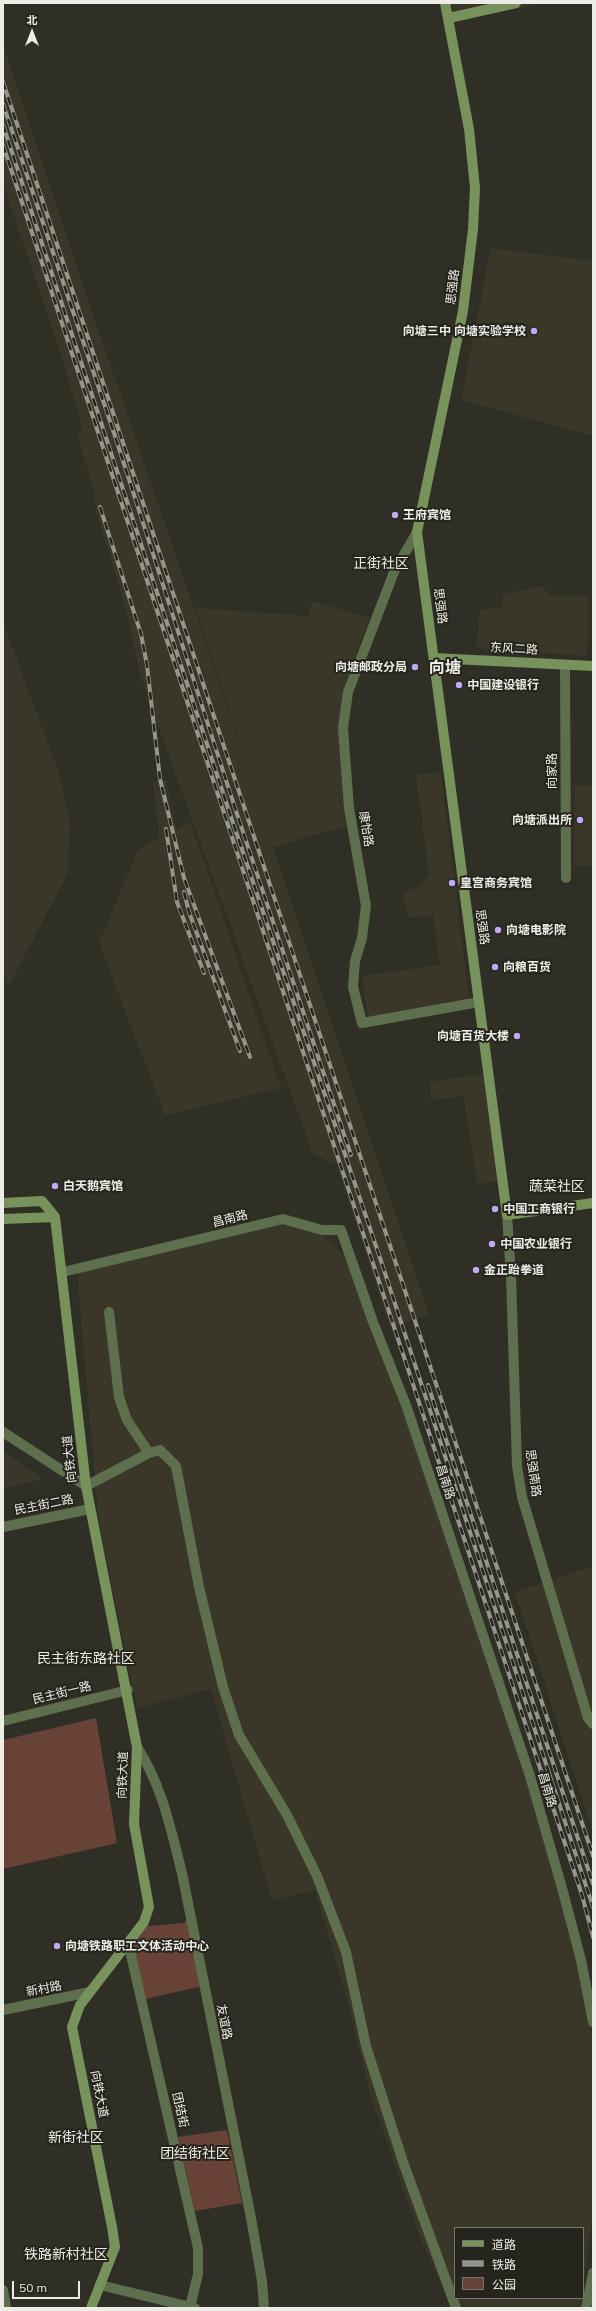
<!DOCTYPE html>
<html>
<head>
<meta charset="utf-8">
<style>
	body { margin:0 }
	#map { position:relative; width:596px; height:2311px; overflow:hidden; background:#302f26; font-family:Mulish,"Noto Sans SC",sans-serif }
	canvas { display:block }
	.frame { position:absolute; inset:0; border:4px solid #edece6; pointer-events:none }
	.legend { position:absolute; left:454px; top:2227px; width:130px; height:72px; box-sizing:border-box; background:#26251d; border:1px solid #76756d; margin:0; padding:5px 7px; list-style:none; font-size:12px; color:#edece6 }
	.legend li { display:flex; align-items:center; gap:8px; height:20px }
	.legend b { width:20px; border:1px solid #76756d }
	.north { position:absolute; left:12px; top:12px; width:40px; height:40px; -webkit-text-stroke:3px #26251d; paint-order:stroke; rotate:0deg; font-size:11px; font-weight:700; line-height:16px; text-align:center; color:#edece6 }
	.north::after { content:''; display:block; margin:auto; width:14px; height:18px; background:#edece6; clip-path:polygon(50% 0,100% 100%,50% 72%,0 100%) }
	.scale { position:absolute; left:12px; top:2281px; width:68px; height:18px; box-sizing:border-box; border:2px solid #edece6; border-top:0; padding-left:5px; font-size:12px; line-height:14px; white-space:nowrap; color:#edece6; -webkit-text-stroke:3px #26251d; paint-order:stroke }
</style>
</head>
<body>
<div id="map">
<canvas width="596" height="2311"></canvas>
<div class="frame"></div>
<ul class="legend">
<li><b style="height:5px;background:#77935b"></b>道路</li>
<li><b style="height:5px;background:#96958d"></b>铁路</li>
<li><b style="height:11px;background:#684137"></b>公园</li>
</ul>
<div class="north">北</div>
<div class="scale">50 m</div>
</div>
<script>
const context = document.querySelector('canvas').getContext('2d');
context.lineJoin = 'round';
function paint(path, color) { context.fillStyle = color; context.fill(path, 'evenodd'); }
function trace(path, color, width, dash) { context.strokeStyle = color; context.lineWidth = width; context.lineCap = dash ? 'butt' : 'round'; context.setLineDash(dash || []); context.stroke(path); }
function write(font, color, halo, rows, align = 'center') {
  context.font = font + ' Mulish,"Noto Sans SC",sans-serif'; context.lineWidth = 4; context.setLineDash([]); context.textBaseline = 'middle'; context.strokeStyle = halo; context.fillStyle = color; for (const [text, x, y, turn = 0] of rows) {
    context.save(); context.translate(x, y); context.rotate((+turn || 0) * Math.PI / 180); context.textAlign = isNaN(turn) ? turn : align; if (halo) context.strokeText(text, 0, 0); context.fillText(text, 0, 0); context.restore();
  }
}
paint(new Path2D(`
	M451,3H533L529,7L454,18Z
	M3,44L80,277L194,608L265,824L196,608L308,616L312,601L370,618L365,628L348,677L340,717L346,826L273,847L429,1314L390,1328L337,1165L313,1154L141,678L127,613L94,503L96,497L77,435L83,428L61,354L3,184Z
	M491,248L593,261V436L461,400Z
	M543,586L548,595L589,596L587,656L476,648L480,610L503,607V594Z
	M3,622L59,773L70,821L68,873L8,988L3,972Z
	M441,772L469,998L368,1017L362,976L440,965L433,915L408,918L403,894L418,887L429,874L416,775Z
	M166,780L176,829L190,821L281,1088L165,1115L99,943L138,850L159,838L153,782Z
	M575,785H593V866H574Z
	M483,1074L499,1181L477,1184L464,1096L431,1100L429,1082Z
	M282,1221L322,1235L349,1260L418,1448L534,1792L590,2013L593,2057V2208L583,2288V2228H455V2298H581L580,2308H452L421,2240L370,2094L349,2007L315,1890L272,1900L211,1689L137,1708L99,1523L77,1273L229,1238Z
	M3,1451L43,1479L3,1488Z
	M593,1566V1833L515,1592Z`), '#3a3729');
paint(new Path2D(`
	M96,1718L117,1843L3,1869V1740Z
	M195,1914L207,1985L141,2000L130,1940L139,1927L183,1923Z
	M227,2130L242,2203L195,2211L178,2137Z`), '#684137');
trace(new Path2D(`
	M417,532L394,572L373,627L348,692L343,728L349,808L366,906L362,938L355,961L353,987L362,1023L479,1002
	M565,665L566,878
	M507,1215L511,1276L517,1466L522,1497L588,1718L593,1724
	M63,1272L283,1219L322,1230H341L373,1322L406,1405L530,1776L562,1888L581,1960L593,2022
	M109,1312L119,1397L127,1420L149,1453
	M3,1432L86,1486L149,1453L160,1450L176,1466L199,1587L223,1687L239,1735L287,1815L317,1876L346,1952L366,2046L403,2162L456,2308
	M3,1527L90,1509
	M3,1721L128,1690
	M137,1747C162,1785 171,1830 182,1873L251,2218L262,2281L264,2308
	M128,1942L198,2248V2274L190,2307
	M3,2010L90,1992
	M100,2285L195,2308
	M3,2290L6,2308
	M586,2308L593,2273`), '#5d6f4d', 10);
trace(new Path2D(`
	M445,3L469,129L475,188L473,229L463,311L417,532L507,1215L593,1203
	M449,18L516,3
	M434,658L593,666
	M3,1203L42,1201L55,1217
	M55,1217L86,1486L137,1747L134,1824L149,1907L144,1922L80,2005L72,2027L112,2227L115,2247L91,2308
	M3,1219L55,1217`), '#77935b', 10);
const rail = new Path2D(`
	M3,82L593,1856
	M3,104L115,436L235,808L351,1155
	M3,125L229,811L380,1258L593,1907
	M3,145L582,1895L593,1937
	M100,507L141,634L147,665L160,779L184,878L250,1057
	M166,829L177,902L204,973
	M184,892L189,912L240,1051
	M428,1385L593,1884`);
trace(rail, '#96958d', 4);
trace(rail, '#26251d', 2.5, [8]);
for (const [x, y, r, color] of [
	[534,331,4,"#c0a8f3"],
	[395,515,4,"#c0a8f3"],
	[415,667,4,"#c0a8f3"],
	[459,685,4,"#c0a8f3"],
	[580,820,4,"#c0a8f3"],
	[452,883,4,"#c0a8f3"],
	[498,930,4,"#c0a8f3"],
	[495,967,4,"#c0a8f3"],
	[517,1036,4,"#c0a8f3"],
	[55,1186,4,"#c0a8f3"],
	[495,1209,4,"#c0a8f3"],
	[492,1244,4,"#c0a8f3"],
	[476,1270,4,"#c0a8f3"],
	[57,1946,4,"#c0a8f3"]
]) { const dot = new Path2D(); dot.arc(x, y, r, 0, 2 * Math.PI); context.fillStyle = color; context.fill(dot); trace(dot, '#26251d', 1.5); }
write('12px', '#edece6', '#26251d', [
	["思强路",453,287,-83],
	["思强路",440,606,83],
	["东风二路",514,649,3],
	["向家路",552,771,-90],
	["康怡路",366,829,81],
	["思强路",482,927,82],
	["昌南路",230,1219,-14],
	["向铁大道",70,1459,-96],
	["思强南路",533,1473,82],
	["昌南路",445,1482,72],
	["民主街二路",44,1505,-11],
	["民主街一路",62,1693,-14],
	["向铁大道",123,1775,-88],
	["昌南路",547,1790,73],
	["新村路",44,1989,-11],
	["友谊路",224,2022,79],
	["向铁大道",99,2094,79],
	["团结街",180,2110,77]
]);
write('bold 12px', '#edece6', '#26251d', [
	["向塘三中 向塘实验学校",526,331,"right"],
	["王府宾馆",403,515],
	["向塘邮政分局",407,667,"right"],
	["中国建设银行",467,685],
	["向塘派出所",572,820,"right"],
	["皇宫商务宾馆",460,883],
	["向塘电影院",506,930],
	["向粮百货",503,967],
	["向塘百货大楼",509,1036,"right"],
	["白天鹅宾馆",63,1186],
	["中国工商银行",503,1209],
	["中国农业银行",500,1244],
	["金正跆拳道",484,1270],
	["向塘铁路职工文体活动中心",65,1946]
], 'left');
write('14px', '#edece6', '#26251d', [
	["正街社区",381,564],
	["蔬菜社区",557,1187],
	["民主街东路社区",86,1659],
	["新街社区",76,2138],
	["团结街社区",195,2154],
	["铁路新村社区",66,2255]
]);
write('bold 16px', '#edece6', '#26251d', [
	["向塘",445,668]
]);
</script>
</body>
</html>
